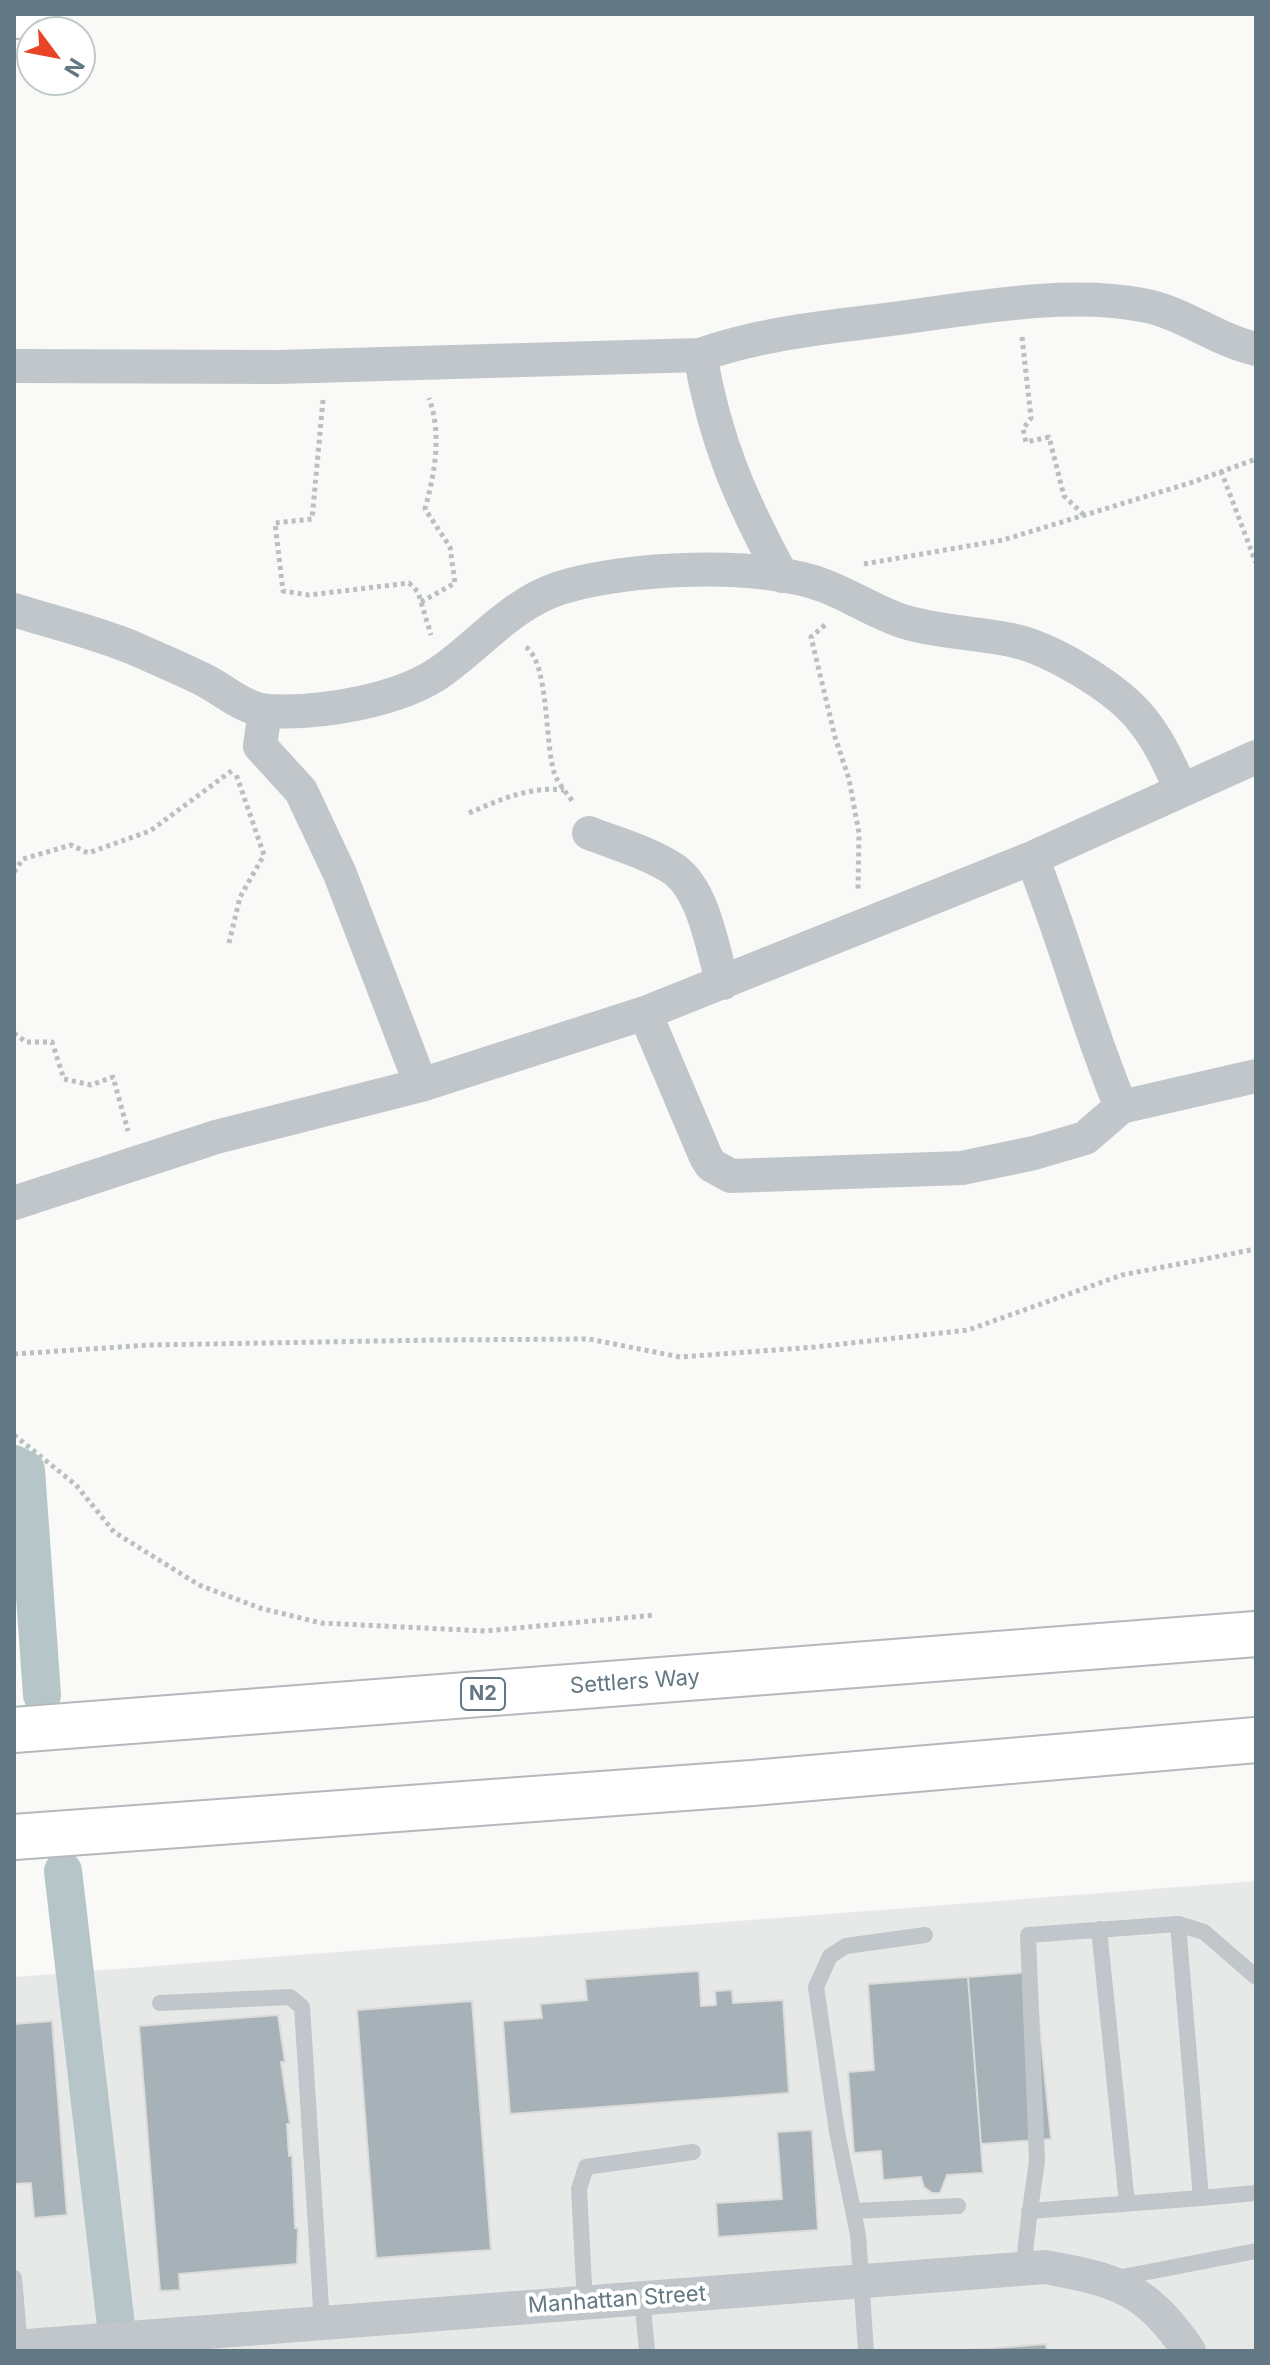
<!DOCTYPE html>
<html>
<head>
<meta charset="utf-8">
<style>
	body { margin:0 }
	#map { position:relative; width:1270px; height:2365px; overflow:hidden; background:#f9f9f7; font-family:Inter,sans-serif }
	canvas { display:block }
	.frame { position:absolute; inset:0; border:16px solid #637883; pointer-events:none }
	.north { position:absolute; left:16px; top:16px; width:80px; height:80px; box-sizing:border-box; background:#fff; border:2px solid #c1c9cd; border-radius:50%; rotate:122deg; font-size:22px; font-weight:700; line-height:32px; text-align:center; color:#637883 }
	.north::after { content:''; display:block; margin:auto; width:28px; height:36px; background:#e94427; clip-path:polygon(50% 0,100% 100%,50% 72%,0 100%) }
</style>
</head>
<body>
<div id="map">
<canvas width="1270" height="2365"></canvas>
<div class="frame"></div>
<div class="north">N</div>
</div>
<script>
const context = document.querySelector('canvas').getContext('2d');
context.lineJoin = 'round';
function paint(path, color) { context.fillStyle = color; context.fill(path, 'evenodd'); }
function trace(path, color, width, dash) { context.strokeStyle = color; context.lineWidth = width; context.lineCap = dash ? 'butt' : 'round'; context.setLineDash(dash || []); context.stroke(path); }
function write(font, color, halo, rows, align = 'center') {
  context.font = font + ' Inter,sans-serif'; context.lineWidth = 8; context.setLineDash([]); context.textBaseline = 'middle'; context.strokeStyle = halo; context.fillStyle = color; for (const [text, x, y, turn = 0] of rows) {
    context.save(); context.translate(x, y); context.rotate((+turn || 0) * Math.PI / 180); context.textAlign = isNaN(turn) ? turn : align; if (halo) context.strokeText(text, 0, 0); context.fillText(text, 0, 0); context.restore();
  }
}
paint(new Path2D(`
	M1256,1881V2351H14V1977Z`), '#e7e9e8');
trace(new Path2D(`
	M14,1464L26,1470L42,1695
	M63,1871L119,2351`), '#b6c6c8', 38);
const building = new Path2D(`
	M699,1971L701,2006L716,2005L715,1991L732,1990L733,2003L783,2000L789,2093L510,2114L503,2021L542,2018L540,2004L587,2000L585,1979Z
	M1034,1972L1051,2139L981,2144L968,1977Z
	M968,1977L983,2173L947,2175L940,2193H932L924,2187L921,2177L883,2180L881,2151L854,2153L848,2072L874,2070L868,1984Z
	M472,2001L491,2250L376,2258L357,2010Z
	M278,2015L285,2062H281L290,2124H287L289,2156L292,2155L295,2228H298L297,2264L179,2274L180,2290L160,2291L139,2026Z
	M52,2021L67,2215L34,2218L31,2183L14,2184V2024Z
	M812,2130L818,2230L718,2237L716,2203L782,2199L777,2132Z
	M1046,2344L1047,2351H956Z`);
paint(building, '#a6b2b7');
trace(building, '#dbdbd9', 2);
const secondary = new Path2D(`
	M14,16L36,14`);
const highway = new Path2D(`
	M14,1730L1256,1634
	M14,1837L752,1783L1256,1740`);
trace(secondary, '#b2babe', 48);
trace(highway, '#b3b9bc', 48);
trace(new Path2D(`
	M1022,337L1031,418L1023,429L1026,442L1049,437L1064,496L1084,515
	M323,400L312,519L275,523L283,591L309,595L409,583L418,592L431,635
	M1221,471L1256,563
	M864,564L1003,540L1193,482L1256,459
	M421,602L455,583L450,547L425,509C435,472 442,434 429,398
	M825,625L811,637L835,737L849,779L859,833L858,890
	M526,647C550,665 544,745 555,775C559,785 567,793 573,802
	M469,813C499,800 530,786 564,790
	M14,872L23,859L71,845L88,853L150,831L234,769
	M229,943L240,897L264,855L236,774
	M14,1033L26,1042H52L64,1079L91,1085L113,1077L128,1131
	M14,1354L150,1345L436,1340L589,1339L680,1357L815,1347L968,1330L1122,1275L1256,1249
	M14,1435L76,1485L114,1532L199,1585L260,1608L321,1623L485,1631L655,1615`), '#babfc1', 5, [4, 4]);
trace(new Path2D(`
	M1178,1924L1204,1932L1256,1977
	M1099,1929L1127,2203
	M160,2003L290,1997L302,2007L322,2323
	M1201,2198L1256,2193
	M853,2211L958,2206
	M1024,2269C1026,2232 1032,2197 1037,2161L1028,1935L1178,1924L1201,2198L1029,2211
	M14,2278L20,2347
	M1112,2279L1256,2251
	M642,2298L647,2351
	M585,2303L579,2189L586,2167L693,2152
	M866,2351L858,2235L837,2132L816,1987L830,1956L846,1946L925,1935`), '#c0c6c9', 16);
trace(new Path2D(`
	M700,355C762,333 828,327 892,319C969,309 1066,290 1142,305C1183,312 1216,340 1256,349
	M14,366L278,367L700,355C716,444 740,498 782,576
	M14,610C55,623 99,633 138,650C160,660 182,669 204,680C224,690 244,709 268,711C319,714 401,701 443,670C482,642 513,603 560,588C625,567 761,561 825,586C851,596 875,612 902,621C936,632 976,633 1011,640C1051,648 1119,689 1143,721C1160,742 1170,766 1181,789
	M265,711L260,746L301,791L340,874L421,1085
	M589,833C617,844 650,853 675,870C705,893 712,949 723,983
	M1032,858C1065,940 1087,1026 1121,1107
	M645,1013L706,1157L711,1165L731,1176L962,1168L1034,1153L1085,1138L1121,1107L1256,1076
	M14,1203L216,1137L421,1085L645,1013L1032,858L1256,757
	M14,2347L1045,2267C1117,2280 1146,2288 1189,2351`), '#c0c6c9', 34);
trace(secondary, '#fff', 44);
trace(highway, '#fff', 44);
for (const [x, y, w] of [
	[483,1694,44]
]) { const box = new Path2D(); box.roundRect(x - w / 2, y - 16, w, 32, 6); context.fillStyle = '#fff'; context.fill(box); trace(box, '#637883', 2); }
write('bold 20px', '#637883', null, [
	["N2",483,1694]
]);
write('22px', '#637883', '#fff', [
	["Settlers Way",635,1682,-4],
	["Manhattan Street",617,2300,-4]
]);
</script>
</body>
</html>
